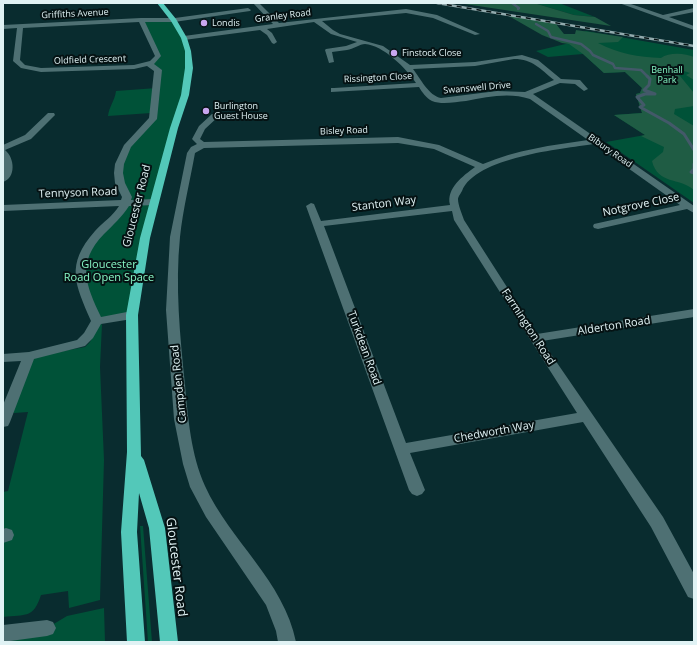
<!DOCTYPE html>
<html>
<head>
<meta charset="utf-8">
<style>
	body { margin:0 }
	#map { position:relative; width:697px; height:645px; overflow:hidden; background:#092c2f; font-family:"Open Sans",sans-serif }
	canvas { display:block }
	.frame { position:absolute; inset:0; border:4px solid #e0f2f4; pointer-events:none }
</style>
</head>
<body>
<div id="map">
<canvas width="697" height="645"></canvas>
<div class="frame"></div>
</div>
<script>
const context = document.querySelector('canvas').getContext('2d');
context.lineJoin = 'round';
function paint(path, color) { context.fillStyle = color; context.fill(path, 'evenodd'); }
function trace(path, color, width, dash) { context.strokeStyle = color; context.lineWidth = width; context.lineCap = dash ? 'butt' : 'round'; context.setLineDash(dash || []); context.stroke(path); }
function write(font, color, halo, rows, align = 'center') {
  context.font = font + ' "Open Sans",sans-serif'; context.lineWidth = 4; context.setLineDash([]); context.textBaseline = 'middle'; context.strokeStyle = halo; context.fillStyle = color; for (const [text, x, y, turn = 0] of rows) {
    context.save(); context.translate(x, y); context.rotate((+turn || 0) * Math.PI / 180); context.textAlign = isNaN(turn) ? turn : align; if (halo) context.strokeText(text, 0, 0); context.fillText(text, 0, 0); context.restore();
  }
}
paint(new Path2D(`
	M534,3H559L595,17L574,15Z
	M173,19L182,33L189,59L132,315L97,321L81,280L83,257L126,203L120,183L123,155L153,119L151,113L108,116C109,107 115,100 116,91L157,88L158,70L149,64L158,58L141,20Z
	M586,31L694,50V203L606,142L645,135L614,115L642,113L636,94L640,93L642,88L625,72L604,73L583,54L548,57L536,51L578,41L568,36Z
	M102,324L100,367L104,460L100,600L69,608L68,591L41,595C33,619 26,614 3,617V492L8,491L28,412L14,413L12,411L32,361L36,356L85,347L90,342L97,326Z
	M140,526H143L152,642H148Z
	M104,608L105,642H3V634L47,628L67,616Z`), '#005238');
paint(new Path2D(`
	M458,3H534L574,15L595,17L611,26Z
	M507,15L556,24L564,34H575L576,30L623,37L618,42L598,43C619,54 638,57 661,58C669,52 685,53 694,57V80L686,75L690,73L678,69L673,71L680,76L694,93V106L675,109L674,114L694,126V190C679,177 658,185 652,161L663,152L664,147L641,136L645,135L614,115L642,113L636,94L640,93L642,88L625,72L604,73L583,54L569,44L562,43L542,35Z`), '#1f5c44');
trace(new Path2D(`
	M512,3L519,8L518,9
	M536,24L548,31L551,37L581,44L590,51L593,55L613,64L615,68L641,70L648,77`), '#435969', 2.5);
trace(new Path2D(`
	M647,76L650,79L649,85L644,90L655,94H645L637,97L644,105L640,107L669,123L684,134L694,150
	M694,164V169L691,172L694,173`), '#435969', 3);
paint(new Path2D(`
	M253,3H259L279,23L406,9L437,15L480,34L475,35L433,18L406,13L322,21L333,30L340,34L383,46L410,65L475,62L522,55L538,60L561,79L580,80L588,89L584,91L575,84L560,83L533,94L694,206V213L687,209L598,229L594,228L593,226L594,224L680,205L594,144C561,149 476,157 462,191C461,193 458,197 458,199C458,205 462,214 464,220L537,334L694,309V317L542,341L663,517L694,574V599L688,597L651,527L583,422L410,453L425,490L422,494L417,496L412,494L409,490L306,206L311,203L314,204L321,221L450,205C446,188 463,176 475,167L434,149L398,143L204,148L195,153C190,181 183,209 180,237C175,286 180,336 185,385C188,418 191,455 205,486C230,541 284,581 296,642H278L276,631L266,605L206,517L190,487L183,464L174,419L166,310L170,237L187,153L191,147L197,144L192,139L199,126L212,114H215L219,116L205,129L200,139L204,142L398,137L439,145L483,164C516,150 552,145 588,140L530,99C509,92 487,97 466,101C455,102 442,105 432,101C426,98 422,92 419,87L331,92V88H334L416,83C407,69 383,45 365,44C360,44 353,49 347,50C342,51 337,51 332,52L334,62L329,63L325,50L326,49L346,46L357,42L331,34L314,22L267,29L272,33L277,42L274,44L272,43L267,35L260,30L184,40L181,38L184,36L273,24ZM514,59C533,59 540,69 554,80L525,92L497,91L441,98C429,96 420,78 413,69L475,66ZM452,211L454,220L577,413L406,443L324,226Z
	M619,3H628L663,15L694,8V12L669,17L694,26V30Z
	M248,8L251,10L250,11L174,22H145L161,56L154,64L162,70L157,119L131,147L124,164L123,173L125,183L132,197L131,200L154,199L159,202L154,205L129,206C122,217 113,225 104,234C76,263 86,285 101,317L132,311L136,312L138,315L136,318L132,319L101,324L93,338L85,346L34,359L10,422L8,426L3,427V405L21,361L3,362V354L29,352L77,340L84,333L91,321C75,284 65,265 95,231C103,222 113,216 119,206L3,211V205L121,200L122,197L115,183L114,173L115,164L124,145L149,118L154,71L147,66L134,69L41,72L21,68L13,61L17,28L3,29V25L141,18H175ZM139,22L155,56L150,61L134,65L41,68L25,65L20,60L23,28Z
	M48,113H54L55,115L31,139L5,150C15,158 16,178 3,182L4,162L3,145L25,135Z
	M6,528L12,530L14,535L12,540L3,543V529Z
	M47,620L53,622L56,628L53,634L47,636L3,642V625Z`), '#4e7073');
paint(new Path2D(`
	M157,3H163L176,19L187,38L191,51L193,68L189,95L178,128L150,238L138,315L141,456L144,460L165,528L178,642H160L149,528L139,493L137,532L145,642H127L121,532L127,452L126,315L140,238L170,128L181,95L185,68V51L181,38L171,21Z`), '#53c8b9');
const rail = new Path2D(`
	M437,3L694,46`);
trace(rail, '#93abae', 2.5);
trace(rail, '#051213', 1.5, [5]);
for (const [x, y, r, color] of [
	[204,23,4,"#c8a6ef"],
	[394,53,4,"#c8a6ef"],
	[206,111,4,"#c8a6ef"]
]) { const dot = new Path2D(); dot.arc(x, y, r, 0, 2 * Math.PI); context.fillStyle = color; context.fill(dot); trace(dot, '#051213', 1.5); }
write('9px', '#e0f2f4', '#051213', [
	["Griffiths Avenue",75,14,-3],
	["Granley Road",283,16,-7],
	["Oldfield Crescent",90,60,-2],
	["Rissington Close",378,78,-3],
	["Swanswell Drive",477,88,-5],
	["Bisley Road",344,131,-2],
	["Bibury Road",610,151,35]
]);
write('9px', '#e0f2f4', '#051213', [
	["Londis",212,23],
	["Finstock Close",402,53],
	["Burlington",214,106],
	["Guest House",214,116]
], 'left');
write('9px', '#87f6c5', '#051213', [
	["Benhall",667,70],
	["Park",667,80]
]);
write('11px', '#e0f2f4', '#051213', [
	["Tennyson Road",78,193,-2],
	["Stanton Way",384,204,-7],
	["Notgrove Close",641,205,-12],
	["Gloucester Road",137,206,-76],
	["Alderton Road",614,326,-9],
	["Farmington Road",528,327,57],
	["Turkdean Road",364,348,70],
	["Campden Road",179,384,-96],
	["Chedworth Way",494,432,-10]
]);
write('11px', '#87f6c5', '#051213', [
	["Gloucester",109,265],
	["Road Open Space",109,278]
]);
write('13px', '#e0f2f4', '#051213', [
	["Gloucester Road",176,567,83]
]);
</script>
</body>
</html>
